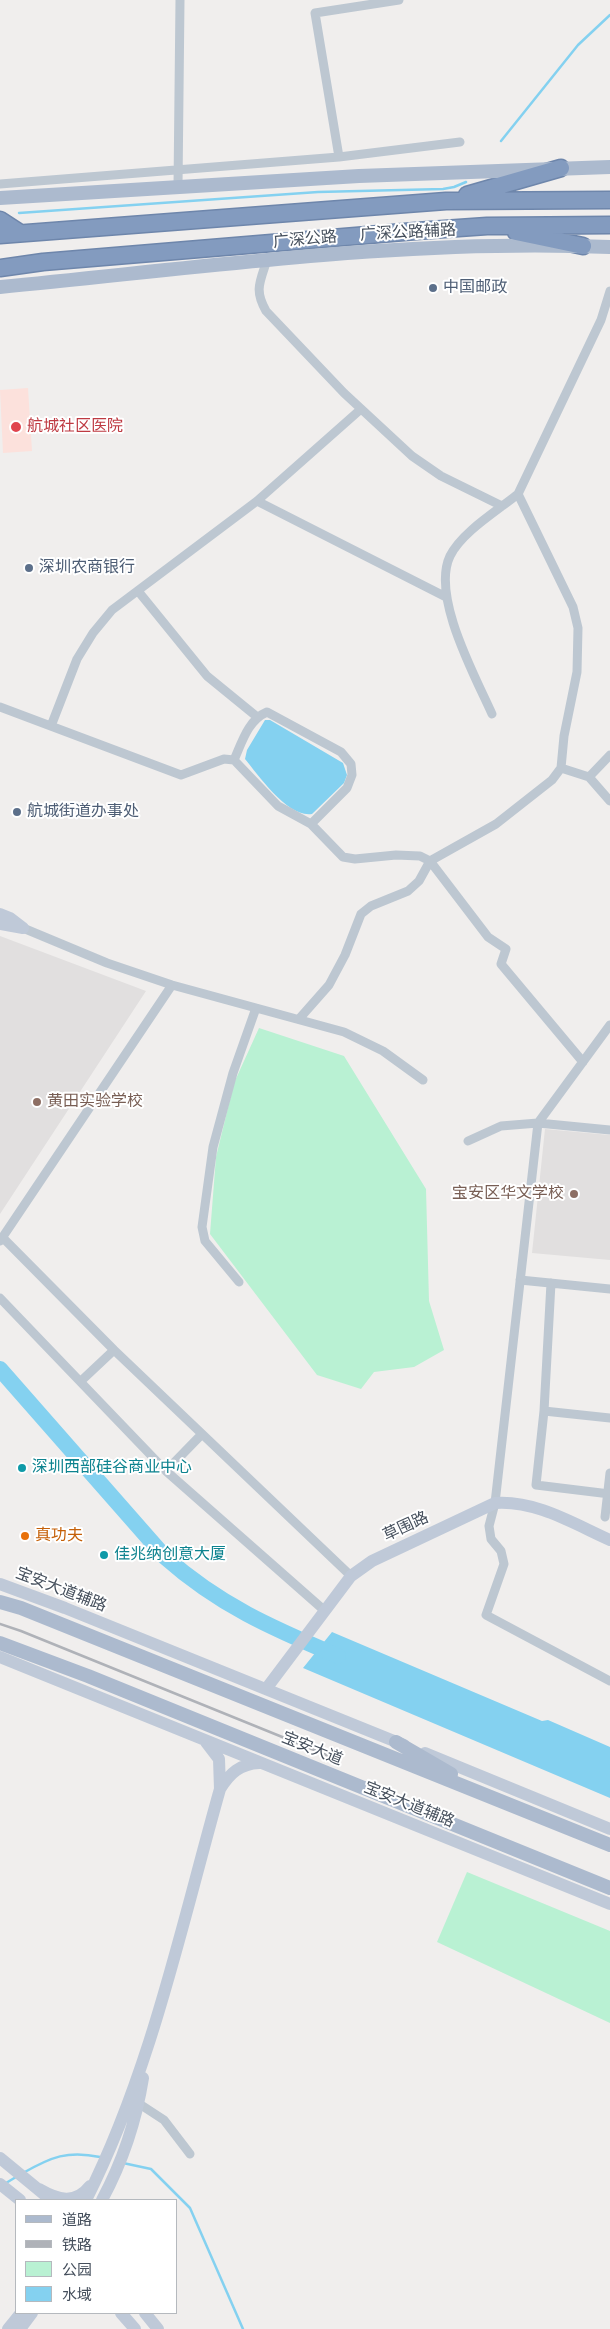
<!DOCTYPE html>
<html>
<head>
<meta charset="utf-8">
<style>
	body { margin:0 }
	#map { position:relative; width:610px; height:2329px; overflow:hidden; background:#f0eeed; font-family:"Varela Round","Noto Sans SC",sans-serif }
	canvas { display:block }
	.legend { position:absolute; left:15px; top:2199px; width:162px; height:115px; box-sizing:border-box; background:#fff; border:1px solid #b5b9be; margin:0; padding:6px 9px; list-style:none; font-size:15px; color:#454f5c }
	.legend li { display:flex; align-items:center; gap:10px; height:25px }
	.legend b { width:25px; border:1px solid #b5b9be }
</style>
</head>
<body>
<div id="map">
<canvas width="610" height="2329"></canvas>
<ul class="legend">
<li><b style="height:6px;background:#acbace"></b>道路</li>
<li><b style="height:6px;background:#afb2b8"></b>铁路</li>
<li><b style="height:14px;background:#b9f1d3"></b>公园</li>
<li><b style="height:14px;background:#84d1f0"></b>水域</li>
</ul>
</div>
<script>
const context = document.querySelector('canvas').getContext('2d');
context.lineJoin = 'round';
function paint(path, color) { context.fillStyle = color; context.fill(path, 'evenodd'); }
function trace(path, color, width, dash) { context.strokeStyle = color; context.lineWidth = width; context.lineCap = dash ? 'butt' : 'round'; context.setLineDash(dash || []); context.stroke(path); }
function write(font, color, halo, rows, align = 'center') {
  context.font = font + ' "Varela Round","Noto Sans SC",sans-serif'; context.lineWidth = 4; context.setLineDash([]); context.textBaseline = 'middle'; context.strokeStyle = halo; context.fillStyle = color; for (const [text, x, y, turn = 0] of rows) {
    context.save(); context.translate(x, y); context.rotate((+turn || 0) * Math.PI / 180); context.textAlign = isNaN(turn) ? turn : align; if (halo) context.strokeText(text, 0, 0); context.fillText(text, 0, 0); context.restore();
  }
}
paint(new Path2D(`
	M0,936L146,991L0,1214Z
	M545,1129L610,1135V1260L532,1253Z`), '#e1dfdf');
paint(new Path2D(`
	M28,388L32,451L3,453L0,390Z`), '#fce1dc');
paint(new Path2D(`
	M259,1028L344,1056L426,1189L429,1301L444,1350L414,1367L374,1372L361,1389L317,1375L210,1234L216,1157L234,1083Z
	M467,1872L610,1931V2023L437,1942Z`), '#b9f1d3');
paint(new Path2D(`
	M265,720H270L343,763L347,775L344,783L312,814C288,818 259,776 245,759L247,750Z
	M332,1632L542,1721L548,1720L610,1747V1798L303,1668Z`), '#84d1f0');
trace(new Path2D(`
	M501,141L578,45L610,15
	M19,213L318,192L443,189L454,187L466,182
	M123,2163L151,2169L190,2208L243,2329
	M23,2173C51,2157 68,2150 100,2157
	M6,2183L16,2177`), '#84d1f0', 2.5);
trace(new Path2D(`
	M0,1369L165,1557C219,1605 272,1628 338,1656`), '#84d1f0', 16);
const highway = new Path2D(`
	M467,195L561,168
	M0,220L20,233
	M516,232L583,246
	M0,235L446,201L610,200
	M0,268L43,262L416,231L487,226L610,225`);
trace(highway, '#6e86ab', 19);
trace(new Path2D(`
	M339,157L315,13L399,0
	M0,184L339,157L460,142
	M178,186L180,0
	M267,260C260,282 254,290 266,311L344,393L412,456L441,476L502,506
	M257,501L446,597
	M138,591L207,676L256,716
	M0,707L181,775L224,759L234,760L278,806L311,824L343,857L355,859L396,855L420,856L430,861L488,937L506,949L501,964L583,1062
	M492,714C475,676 431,596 450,556C462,532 497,511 518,494
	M51,726L77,659L93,633L112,610L257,501L361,409
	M234,760C242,742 248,720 267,712L341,752L351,764L352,775L347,788L311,824
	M561,768L589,777
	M589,777L610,801
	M589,777L610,755
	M23,928L107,963L172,985L344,1032L383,1051L423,1080
	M299,1019L329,985L345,955L361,914L371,906L408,891L419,881L430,861L496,824L552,780L561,768L564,736L577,672L578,628L573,607L518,494L601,320L610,291
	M610,1025L538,1123L495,1503L489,1526L491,1539L501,1551L504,1564L486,1615L610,1681
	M468,1141L501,1126L538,1123L610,1130
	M3,1238L114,1350L351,1576
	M0,1241L172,985
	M520,1280L610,1289
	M239,1282L205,1241L202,1227L213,1147L233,1073L256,1008
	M551,1283L544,1411L536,1485L610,1494
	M0,1298L166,1471L325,1611
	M81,1381L114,1350
	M544,1411L610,1418
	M166,1471L202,1434
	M605,1517L610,1473
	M138,2103L164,2120L190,2154`), '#bdc7d1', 9);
trace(new Path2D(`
	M0,914L10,918L23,928
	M0,924L23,928
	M0,1584L65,1608L404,1745
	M0,1657L610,1904
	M266,1689L351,1576L372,1561L495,1503C536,1500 574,1524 610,1540
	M425,1753L610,1829
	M220,1789C230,1773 240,1764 259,1763
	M0,2158L45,2195
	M0,2184L20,2200
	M39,2189C58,2200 75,2205 90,2186
	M86,2200C151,2071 181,1927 220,1789L219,1759L206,1742
	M102,2200C123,2161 136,2122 143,2078
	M121,2313L135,2329
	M145,2313L158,2329
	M8,2329L21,2313
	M20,2329L32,2313`), '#bfc9d8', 12);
trace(new Path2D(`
	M0,198L359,176L610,167
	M0,287C200,268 409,238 610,247
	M0,1602L21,1608L610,1845
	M0,1643L88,1676L610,1888
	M396,1742L451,1774`), '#acbace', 14);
trace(highway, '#839bbf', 16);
trace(new Path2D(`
	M0,1624L21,1631L334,1758`), '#afb2b8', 2.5);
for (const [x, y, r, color] of [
	[433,288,5,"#5c6f8a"],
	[16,427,6,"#e0444e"],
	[29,568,5,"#5c6f8a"],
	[17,812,5,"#5c6f8a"],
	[37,1102,5,"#8d6e63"],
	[574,1194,5,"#8d6e63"],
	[22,1468,5,"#0f9aa8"],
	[25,1536,5,"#e8710a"],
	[104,1555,5,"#0f9aa8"]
]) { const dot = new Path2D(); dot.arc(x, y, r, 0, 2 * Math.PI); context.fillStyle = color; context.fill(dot); trace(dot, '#fff', 2); }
write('16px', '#454f5c', '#fff', [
	["广深公路辅路",408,233,-3],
	["广深公路",305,240,-5],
	["草围路",406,1527,-25],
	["宝安大道辅路",61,1590,21],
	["宝安大道",312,1749,22],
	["宝安大道辅路",409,1805,22]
]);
write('16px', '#4e5e75', '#fff', [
	["中国邮政",443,288],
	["深圳农商银行",39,568],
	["航城街道办事处",27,812]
], 'left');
write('16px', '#be3a42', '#fff', [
	["航城社区医院",27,427]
], 'left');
write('16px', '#785e54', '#fff', [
	["黄田实验学校",47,1102],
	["宝安区华文学校",564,1194,"right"]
], 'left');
write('16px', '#0d838f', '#fff', [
	["深圳西部硅谷商业中心",32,1468],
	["佳兆纳创意大厦",114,1555]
], 'left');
write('16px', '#c56008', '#fff', [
	["真功夫",35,1536]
], 'left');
</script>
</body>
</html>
